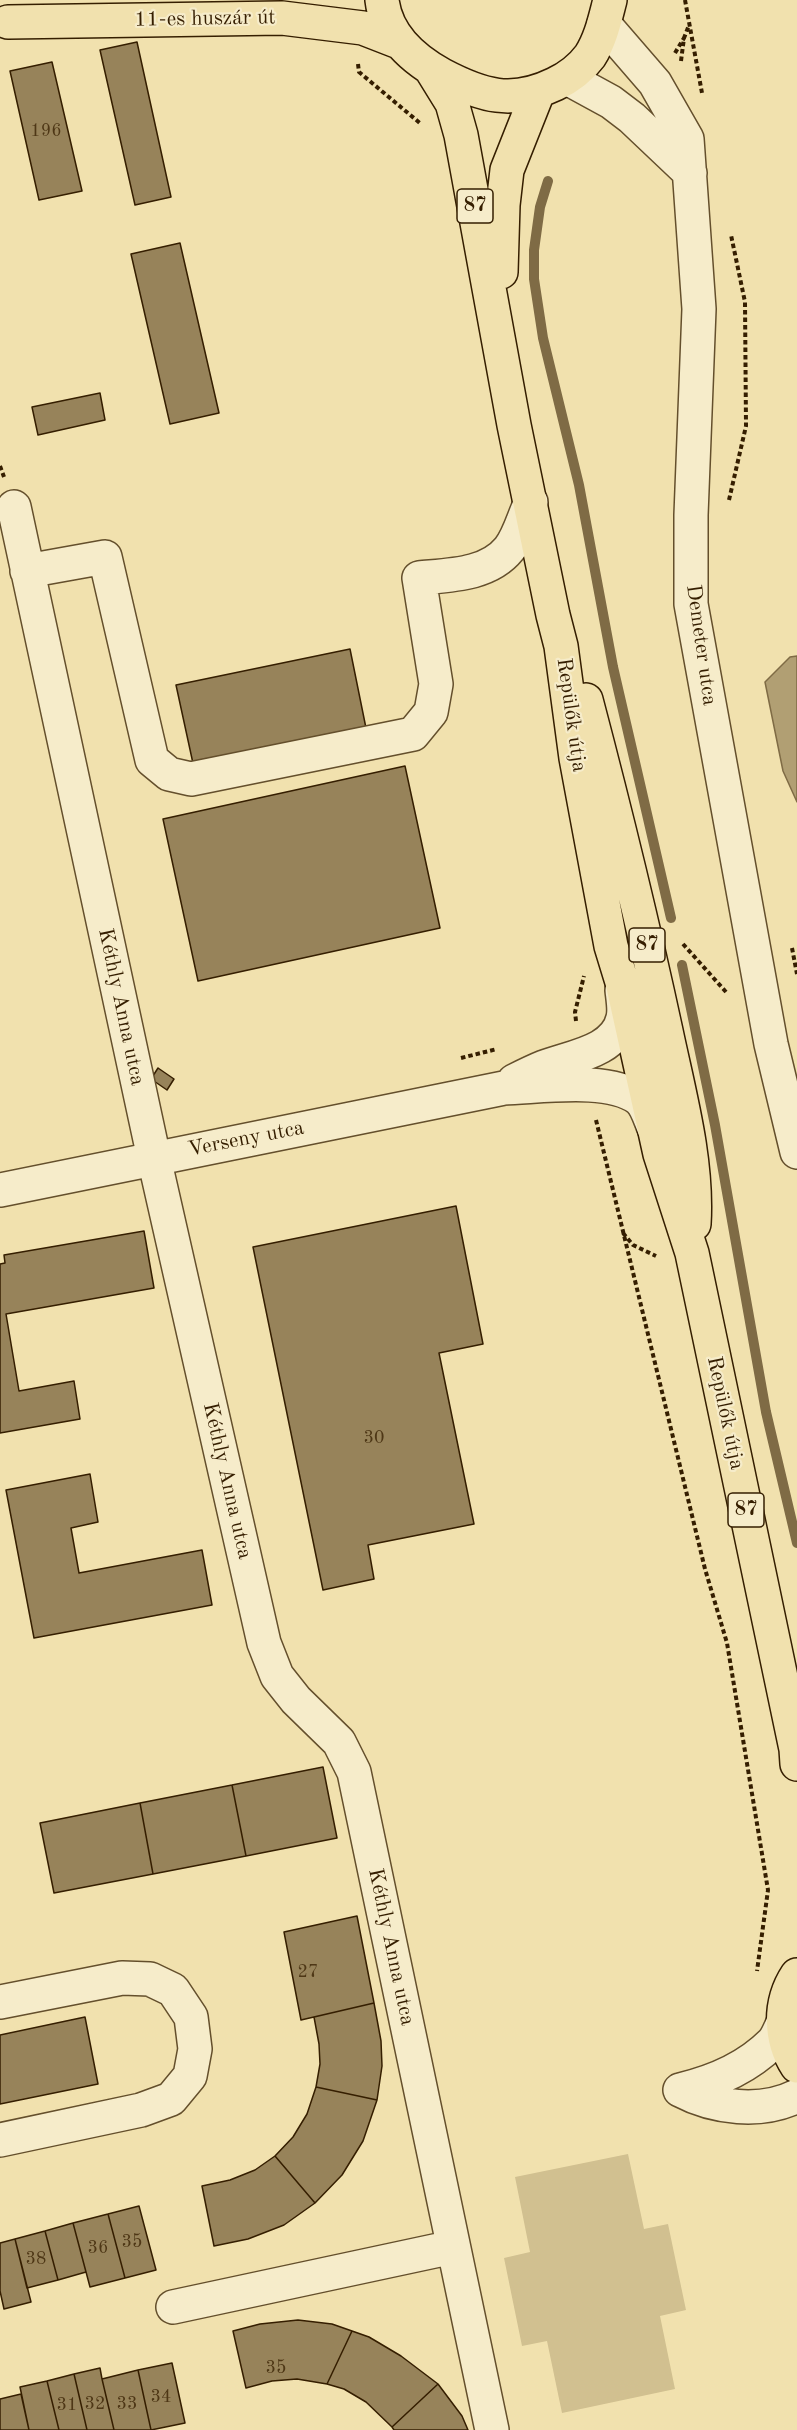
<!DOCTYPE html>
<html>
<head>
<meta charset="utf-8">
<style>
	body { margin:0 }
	canvas { display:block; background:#f1e1ae }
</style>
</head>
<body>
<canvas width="797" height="2430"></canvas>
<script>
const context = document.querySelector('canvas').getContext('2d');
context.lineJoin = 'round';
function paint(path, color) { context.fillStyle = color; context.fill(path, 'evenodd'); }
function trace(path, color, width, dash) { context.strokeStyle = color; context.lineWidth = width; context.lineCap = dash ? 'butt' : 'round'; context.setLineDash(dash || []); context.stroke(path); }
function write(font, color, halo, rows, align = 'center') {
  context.font = font + ' "Old Standard TT",serif'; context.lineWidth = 4.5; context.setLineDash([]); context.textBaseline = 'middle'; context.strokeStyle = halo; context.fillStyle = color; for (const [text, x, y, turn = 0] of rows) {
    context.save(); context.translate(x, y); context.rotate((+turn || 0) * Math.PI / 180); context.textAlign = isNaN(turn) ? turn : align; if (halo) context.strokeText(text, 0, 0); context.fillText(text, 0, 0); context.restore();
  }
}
paint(new Path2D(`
	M628,2154L644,2229L668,2224L686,2310L660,2316L675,2389L562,2413L547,2341L522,2346L504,2258L530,2252L515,2177Z`), '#d1c090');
const water = new Path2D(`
	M797,656V802L783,771L765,682L790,657Z`);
paint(water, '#b19f73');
trace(water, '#7f6b45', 1.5);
trace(new Path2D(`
	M548,181L540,207L534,250V279L543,338L579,485L613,667L671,918
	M682,965L715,1125L766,1412L797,1543`), '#7f6b45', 10);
const building = new Path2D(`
	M137,42L171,197L135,205L100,50Z
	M52,62L82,191L39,200L10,71Z
	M180,243L219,413L170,424L131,254Z
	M100,393L105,420L38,435L32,407Z
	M350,649L367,733L194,768L176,685Z
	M405,766L440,928L198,981L163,819Z
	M158,1068L174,1079L167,1090L151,1079Z
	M456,1206L483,1344L439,1353L474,1524L368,1545L374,1579L323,1590L253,1247Z
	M144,1231L154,1288L6,1314L19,1391L74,1381L80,1419L0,1433V1264L5,1263L4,1255Z
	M90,1474L98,1522L71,1528L79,1573L202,1550L212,1605L34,1638L6,1490Z
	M323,1767L337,1838L246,1856L232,1785Z
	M232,1785L246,1856L153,1874L140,1803Z
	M140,1803L153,1874L54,1893L40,1823Z
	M357,1916L374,2003L301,2020L284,1932Z
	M374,2003L381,2041L382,2066L377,2100L316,2087L320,2064L319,2044L314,2017Z
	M85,2017L98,2084L0,2104V2035Z
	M316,2087L377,2100L363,2141L342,2175L315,2203L275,2156L293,2137L307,2114Z
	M275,2156L315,2203L284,2225L248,2239L214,2246L202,2186L230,2180L255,2170Z
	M139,2206L156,2270L125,2278L108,2214Z
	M108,2214L125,2278L90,2287L73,2223Z
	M73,2223L86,2272L58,2280L45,2231Z
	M45,2231L58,2280L27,2288L15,2239Z
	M15,2239L31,2302L4,2309L0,2291V2243Z
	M298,2320L332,2324L352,2331L327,2384L297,2379L272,2381L246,2388L233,2331L260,2324Z
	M352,2331L369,2337L401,2356L438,2384L392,2427L366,2402L344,2389L327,2384Z
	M172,2363L185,2423L151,2430L138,2370Z
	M100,2368L102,2379L114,2430H87L74,2374Z
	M138,2370L151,2430H114L102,2379Z
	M74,2374L87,2430H59L47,2381Z
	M47,2381L59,2430H29L20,2387Z
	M438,2384L462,2416L468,2430H394L392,2427Z
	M21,2394L29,2430H0V2399Z`);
paint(building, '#97835a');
trace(building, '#351e00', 1.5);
const minor = new Path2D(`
	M604,24L655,83L687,139L699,309L691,515V604L771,1044L797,1152
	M567,78L611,102L632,118L690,173
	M14,507L154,1158L264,1643L277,1676L296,1700L339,1742L354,1772L492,2430
	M27,571L105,557L152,760L169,774L191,779L413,734L431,712L436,684L419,578C450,575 488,575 509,549C519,537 524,516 531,502
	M514,1081C524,1076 534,1071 544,1067C570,1057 616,1052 623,1018C625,1010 623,999 622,990
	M0,1190L504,1088C541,1087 609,1076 639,1099C647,1106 650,1119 654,1128
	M0,2002L122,1978L150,1979L173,1990L191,2017L195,2049L190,2076L171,2099L141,2110L0,2140
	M680,2090C714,2082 747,2068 772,2043C777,2038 780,2029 783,2023
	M680,2090C714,2108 761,2114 797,2096
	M173,2307L453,2247`);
const major = new Path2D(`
	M382,0C386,35 413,59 442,75C482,96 512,105 555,84C568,78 581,68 590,56C601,39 605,19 610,0
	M8,22L282,18L363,28L399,42
	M431,69L452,103L461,135L514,425L553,615L561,646L576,758L611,946L622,982L660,1154L692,1253L796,1749L797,1764
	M501,272L503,205L507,170L538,92
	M586,700C615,810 642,920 666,1031C679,1093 698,1160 694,1224
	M797,1975C779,2002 779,2039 797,2066`);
trace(minor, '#644f2c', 36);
trace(major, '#351e00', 36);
trace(new Path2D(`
	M685,0L702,93
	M675,53L684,38
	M681,61L684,38L689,25
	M358,64L359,72L421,124
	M0,466L4,477
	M729,500L746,426L745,302L731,235
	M683,944L726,992
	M792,948L797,974
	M576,1021L575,1012L584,976
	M461,1058L497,1049
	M596,1120L705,1569L727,1643L768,1890L757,1971
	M623,1233L633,1245L656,1256`), '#351e00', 4, [4.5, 3]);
trace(minor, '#f6ecca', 33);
trace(major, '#f1e1ae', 33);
write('18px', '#4e3716', null, [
	["196",46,131],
	["30",374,1438],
	["27",308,1972],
	["35",132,2242],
	["36",98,2248],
	["38",36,2259],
	["35",276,2368],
	["34",161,2397],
	["32",95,2404],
	["33",127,2404],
	["31",67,2405]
]);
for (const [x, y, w] of [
	[475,206,36],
	[647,945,36],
	[746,1510,36]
]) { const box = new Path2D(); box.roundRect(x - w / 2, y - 17, w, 34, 4.5); context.fillStyle = '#f6ecca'; context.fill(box); trace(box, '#351e00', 1.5); }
write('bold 20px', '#351e00', null, [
	["87",475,206],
	["87",647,945],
	["87",746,1510]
]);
write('21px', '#351e00', '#f6ecca', [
	["11-es huszár út",205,19,-1],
	["Demeter utca",701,645,82],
	["Repülők útja",571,715,82],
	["Kéthly Anna utca",121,1007,78],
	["Verseny utca",246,1139,-11],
	["Repülők útja",725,1413,78],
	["Kéthly Anna utca",227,1481,77],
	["Kéthly Anna utca",391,1947,78]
]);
</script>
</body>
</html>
